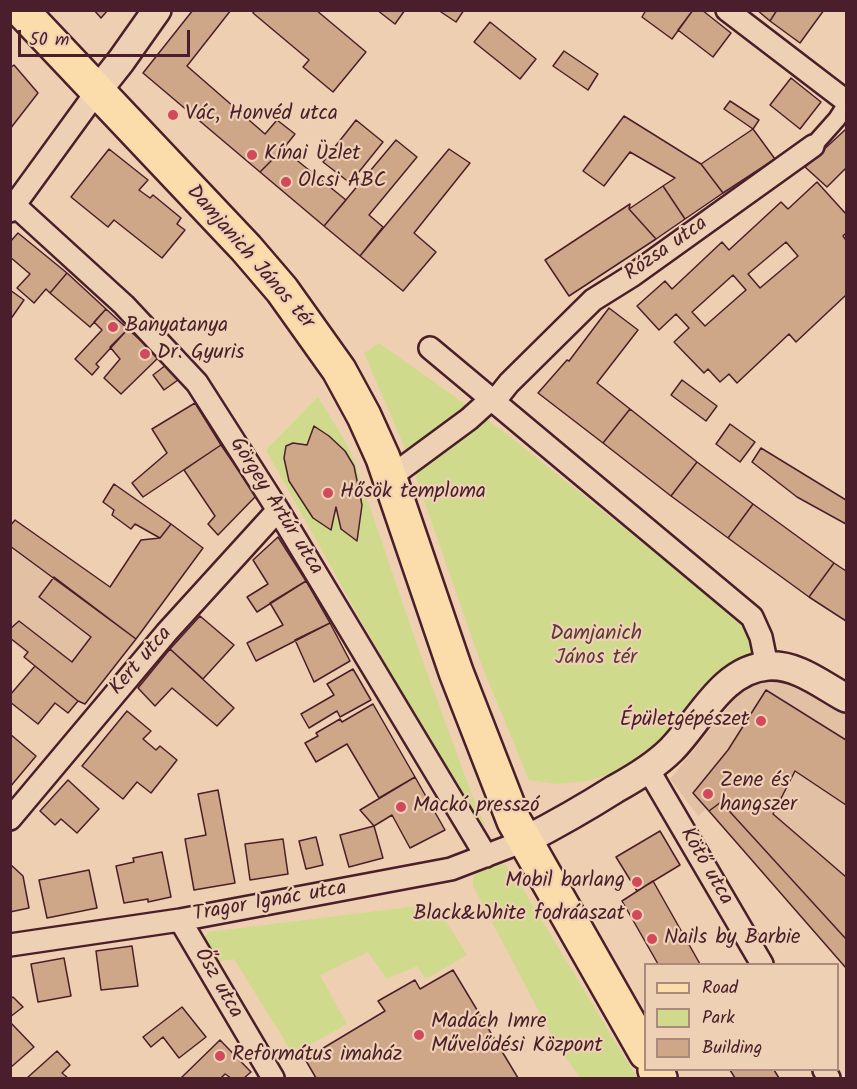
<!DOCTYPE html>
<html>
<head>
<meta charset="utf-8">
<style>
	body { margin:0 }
	#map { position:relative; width:857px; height:1089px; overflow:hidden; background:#efcfb1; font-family:Kalam,sans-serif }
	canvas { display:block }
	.frame { position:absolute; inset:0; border:12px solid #4a1f2b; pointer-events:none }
	.legend { position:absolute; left:644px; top:963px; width:195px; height:108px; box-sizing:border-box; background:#eed0b4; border:2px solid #ac897d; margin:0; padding:8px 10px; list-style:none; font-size:18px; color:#4a1f2b }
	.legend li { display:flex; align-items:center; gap:12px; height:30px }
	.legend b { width:30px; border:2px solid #ac897d }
	.scale { position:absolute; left:18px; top:30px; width:172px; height:27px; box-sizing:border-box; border:3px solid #4a1f2b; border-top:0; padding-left:8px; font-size:18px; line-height:21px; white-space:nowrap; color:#4a1f2b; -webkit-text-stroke:4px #eed0b4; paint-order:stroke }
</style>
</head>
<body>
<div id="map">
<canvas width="857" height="1089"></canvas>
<div class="frame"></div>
<ul class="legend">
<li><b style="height:8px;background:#fbddab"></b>Road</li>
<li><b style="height:16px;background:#cfda8d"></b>Park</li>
<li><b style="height:16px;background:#cea789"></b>Building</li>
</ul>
<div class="scale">50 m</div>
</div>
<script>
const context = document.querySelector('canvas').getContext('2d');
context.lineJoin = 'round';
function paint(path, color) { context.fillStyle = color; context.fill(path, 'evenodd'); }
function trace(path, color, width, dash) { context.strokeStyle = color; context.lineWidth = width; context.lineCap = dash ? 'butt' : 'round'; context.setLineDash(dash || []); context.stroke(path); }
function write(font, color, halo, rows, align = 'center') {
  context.font = font + ' Kalam,sans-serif'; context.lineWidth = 4.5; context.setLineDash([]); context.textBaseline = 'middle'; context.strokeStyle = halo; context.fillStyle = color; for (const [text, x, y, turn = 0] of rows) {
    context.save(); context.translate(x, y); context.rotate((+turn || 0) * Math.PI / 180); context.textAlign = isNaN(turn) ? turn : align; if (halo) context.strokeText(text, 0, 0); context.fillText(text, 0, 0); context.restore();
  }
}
paint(new Path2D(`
	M10,543L134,634L84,700L11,641Z
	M786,673L846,704V931L722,795L698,816L670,779L747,684Z`), '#e2c0a3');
paint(new Path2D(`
	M379,343L503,431L744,624L756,650L730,669L633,767L588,781L558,784L529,780L480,661L410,460L364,353Z
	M318,397L342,436L352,455L418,648L472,795L485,825L478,830L266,450Z
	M499,862L505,865L515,876L637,1078H580L554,1040L473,886V879L477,869L486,864Z
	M425,905H432L439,910L467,955L426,979L417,966L387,979L368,952L320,975L347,1024L293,1054L234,959L216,962C209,952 201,944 208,932Z`), '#cfda8d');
const building = new Path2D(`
	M94,10H108L101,18Z
	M193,10H231L187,66L265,134L277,120L295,134L283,149L260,172L143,73Z
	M255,10H316L366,52L333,92L303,67L309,60L253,13Z
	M377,10H405L395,24Z
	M438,10H464L456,22Z
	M646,10H693L672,39L642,17Z
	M693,10H702L731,33L713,57L678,30Z
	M757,10H777L770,21Z
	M777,10H824L800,43L770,21Z
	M490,22L536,59L520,79L474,42Z
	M564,51L598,74L588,90L553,66Z
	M14,65L38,93L10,129V68Z
	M791,78L821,102L800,129L770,105Z
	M730,101L759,120L753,129L724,109Z
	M624,116L701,164L723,193L685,219L663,186L675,178L630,152L604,186L583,171Z
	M356,120L383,142L350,183L323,162Z
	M753,129L775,159L723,193L701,164Z
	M846,129V168L827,187L805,167Z
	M396,140L417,157L369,215L383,227L360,256L324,226Z
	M109,149L148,180L139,190L150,198L153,195L181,218L177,224L185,230L162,258L114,220L108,227L71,197Z
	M283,149L346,200L324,226L260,172Z
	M449,149L470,163L414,233L436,252L403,291L360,256Z
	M817,182L846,214V233L843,236L846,240V295L796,342L789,334L737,383L729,374L720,382L708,369L704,373L674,342L689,328L676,314L659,330L637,306L665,281L672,289L722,242L729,250L781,202L788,209ZM786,242L798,256L760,288L748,274ZM733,275L746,290L705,326L692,312Z
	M663,186L685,219L656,239L629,209Z
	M630,204L629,209L656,239L569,296L545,260Z
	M18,233L67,273L50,293L46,289L34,303L17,288L30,274L10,257V242Z
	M67,273L106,309L90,327L50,293Z
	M10,290L24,300L10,320Z
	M609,308L638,330L597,383L630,409L603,443L538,393L567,360L569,361Z
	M106,309L128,329L96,364L99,367L92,375L75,359L102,330L94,322Z
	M128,329L159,357L121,394L104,378L120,359L110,347Z
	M166,365L178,380L164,390L153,375Z
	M682,380L717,406L706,421L671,395Z
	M195,403L221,445L143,497L132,483L167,453L152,429Z
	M630,409L697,462L671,496L603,443Z
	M730,424L755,442L740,462L716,444Z
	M314,426L329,436L345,451L354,466L362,505L357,541L341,529L336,507L331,530L313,518L289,481L284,458L286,446L293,443L307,445Z
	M221,445L256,496L218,535L208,524L215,516L184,470Z
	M761,448L846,500V524L797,497L752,462Z
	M697,462L753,504L728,538L671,496Z
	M114,484L171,524L160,538L135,524L131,529L112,515L114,510L103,502Z
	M753,504L834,563L809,597L728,538Z
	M15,520L110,587L141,540L160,538L171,524L203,548L136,639L10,546V526Z
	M278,537L306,581L257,612L247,597L268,584L253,560Z
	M834,563L846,571V621L809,597Z
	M54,577L136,639L85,704L78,701L24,657L28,652L10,638V629L19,621L72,662L91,637L39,597Z
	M306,581L330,623L256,661L247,643L283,625L270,603Z
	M200,616L234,645L203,679L170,649Z
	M330,623L350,661L314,682L295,640Z
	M170,649L234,708L217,726L172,688L155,706L138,688Z
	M35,666L78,701L68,713L55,703L38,724L10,702V695Z
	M353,669L371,700L340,717L337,711L309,728L301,714L334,695L327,684Z
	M766,690L846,740V805L795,771L773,814L846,877V939L721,802L709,811L693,793L728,750Z
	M373,704L415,777L379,798L347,744L316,762L305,743L318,736L316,733L340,719L342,722Z
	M127,711L151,731L143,739L156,750L160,746L177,760L151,793L137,782L123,799L82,766Z
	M10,734L36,756L10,787Z
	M415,777L445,830L410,848L392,815L374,826L360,810Z
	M68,780L99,809L77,833L61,819L55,825L40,811Z
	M218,790L235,883L194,890L185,839L206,835L198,794Z
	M721,802L846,939V968L709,811Z
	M374,826L383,858L349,867L340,835Z
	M660,831L680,865L637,891L616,857Z
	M316,837L323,865L306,869L299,841Z
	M283,839L288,874L250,880L245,844Z
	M162,852L171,897L148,902V899L124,903L116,866L134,862L133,858Z
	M10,864L23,876L29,908L10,912Z
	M89,870L97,908L47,918L39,880Z
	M653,881L700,964H658L622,901Z
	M132,946L138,986L101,990L96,951Z
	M64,958L71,996L38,1002L31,964Z
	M453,970L518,1078H316L305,1059L385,1011L378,1001L415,980L420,989Z
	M13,997L23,1007L10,1017V999Z
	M182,1007L206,1037L179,1058L163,1037L151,1047L143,1037Z
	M12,1024L34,1047L10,1068V1025Z
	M220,1040L251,1072L244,1078H231L225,1074L221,1078H181Z
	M57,1051L70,1065L62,1073L68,1078H27Z
	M730,1070H774L779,1078H735Z`);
paint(building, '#cea789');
trace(building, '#4a1f2b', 1.5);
const pedestrian = new Path2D(`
	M813,146L837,119L846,105`);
const minor = new Path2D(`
	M727,10L846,101
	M10,201L124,305L197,383L278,510L486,856
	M10,211L98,90
	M430,348L752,617L761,637L767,666
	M493,403L509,383L593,300L633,275L813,146
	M389,478L469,419L490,400
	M648,769L762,964
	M10,819L167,632L278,510
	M180,920L273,1078
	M10,945L180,920L451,869L524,841
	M824,1070L829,1078`);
const tertiary = new Path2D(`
	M98,90L121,61L157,10
	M524,841C555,825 585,808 615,789C635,778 655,766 671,750C700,721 722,669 768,666C797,664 822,685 846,698`);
const primary = new Path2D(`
	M21,10L246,248L282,290L339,370L364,416L383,458L456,672L514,821L646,1053
	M655,1070L660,1078`);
trace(pedestrian, '#4a1f2b', 21);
trace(minor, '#4a1f2b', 26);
trace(tertiary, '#4a1f2b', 32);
trace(primary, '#4a1f2b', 38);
trace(pedestrian, '#eed0b4', 16);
trace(minor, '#eed0b4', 21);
trace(tertiary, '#eed0b4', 27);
trace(primary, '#fbddab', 33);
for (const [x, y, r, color] of [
	[173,115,6,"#d1495b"],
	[252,155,6,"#d1495b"],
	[286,182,6,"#d1495b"],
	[113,327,6,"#d1495b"],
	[145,354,6,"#d1495b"],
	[328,493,6,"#d1495b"],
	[761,721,6,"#d1495b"],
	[708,794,6,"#d1495b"],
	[401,807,6,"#d1495b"],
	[637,882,6,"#d1495b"],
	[637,915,6,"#d1495b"],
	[652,939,6,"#d1495b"],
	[419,1035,6,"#d1495b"],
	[220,1056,6,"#d1495b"]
]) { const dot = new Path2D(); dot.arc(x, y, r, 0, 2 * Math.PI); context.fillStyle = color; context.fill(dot); trace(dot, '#eed0b4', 2); }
write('21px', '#4a1f2b', '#eed0b4', [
	["Vác, Honvéd utca",185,115],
	["Kínai Üzlet",264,155],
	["Olcsi ABC",298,182],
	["Banyatanya",125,327],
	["Dr. Gyuris",157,354],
	["Hősök temploma",340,493],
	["Épületgépészet",749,721,"right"],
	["Zene és",720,782],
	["hangszer",720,806],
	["Mackó presszó",413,807],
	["Mobil barlang",625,882,"right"],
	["Black&White fodráaszat",625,915,"right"],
	["Nails by Barbie",664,939],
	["Madách Imre",431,1023],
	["Művelődési Központ",431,1047],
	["Református imaház",232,1056]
], 'left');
write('21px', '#4a1f2b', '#eed0b4', [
	["Rózsa utca",667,250,-35],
	["Damjanich János tér",249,258,49],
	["Görgey Artúr utca",275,507,58],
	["Kert utca",142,662,-49],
	["Kötő utca",705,867,60],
	["Tragor Ignác utca",270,903,-10],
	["Ősz utca",217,984,60]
]);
write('21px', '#5e3b3a', '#eed0b4', [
	["Damjanich",596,635],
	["János tér",596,659]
]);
</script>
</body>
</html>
